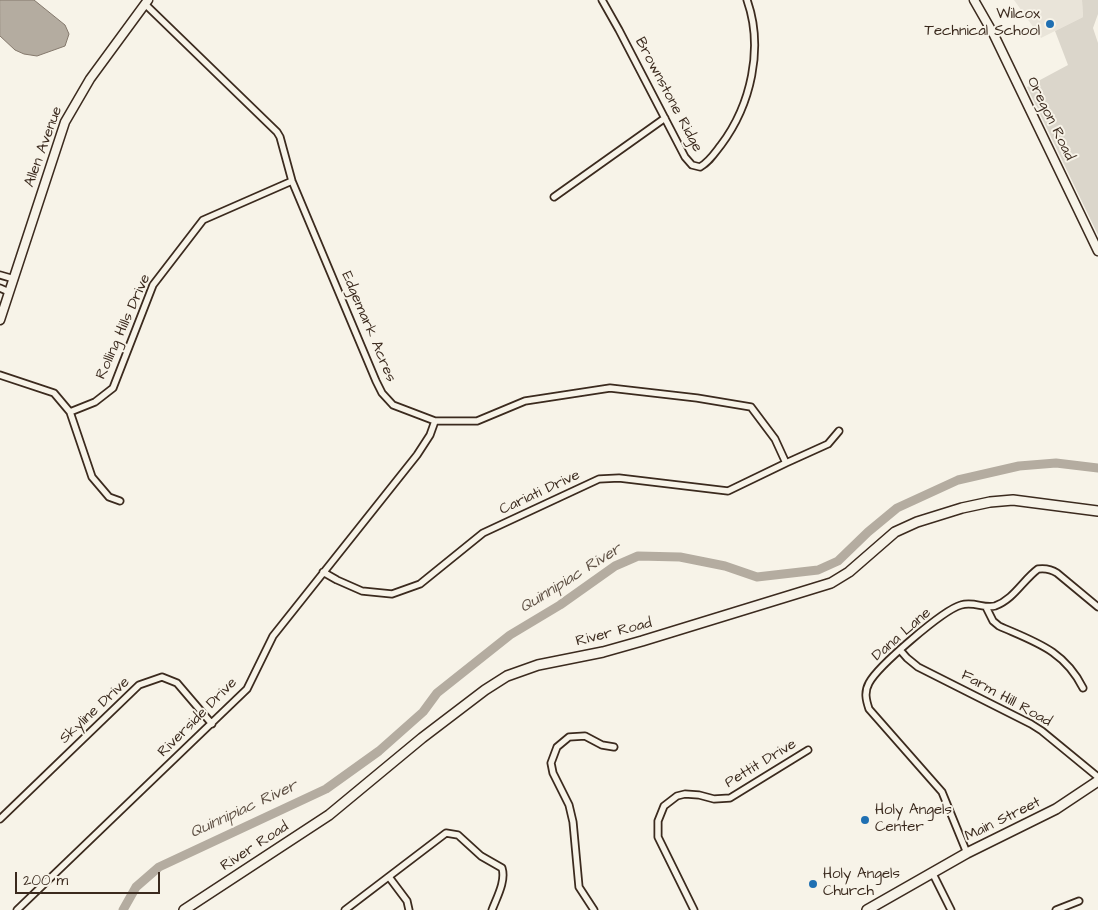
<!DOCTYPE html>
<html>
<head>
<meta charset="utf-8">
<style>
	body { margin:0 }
	#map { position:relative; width:1098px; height:910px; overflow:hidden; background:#f7f3e8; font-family:"Architects Daughter",sans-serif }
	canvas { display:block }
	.scale { position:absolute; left:15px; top:872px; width:145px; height:22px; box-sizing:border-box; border:2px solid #3b2a1e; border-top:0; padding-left:6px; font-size:15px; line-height:18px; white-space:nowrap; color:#3b2a1e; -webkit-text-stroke:4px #f7f3e8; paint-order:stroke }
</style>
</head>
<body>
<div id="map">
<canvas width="1098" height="910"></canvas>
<div class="scale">200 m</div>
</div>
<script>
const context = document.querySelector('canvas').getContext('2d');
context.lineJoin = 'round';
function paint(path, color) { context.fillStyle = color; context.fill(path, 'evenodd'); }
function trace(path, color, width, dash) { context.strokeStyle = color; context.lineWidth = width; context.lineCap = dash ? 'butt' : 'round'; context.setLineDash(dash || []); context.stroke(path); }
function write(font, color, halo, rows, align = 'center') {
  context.font = font + ' "Architects Daughter",sans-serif'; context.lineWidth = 4; context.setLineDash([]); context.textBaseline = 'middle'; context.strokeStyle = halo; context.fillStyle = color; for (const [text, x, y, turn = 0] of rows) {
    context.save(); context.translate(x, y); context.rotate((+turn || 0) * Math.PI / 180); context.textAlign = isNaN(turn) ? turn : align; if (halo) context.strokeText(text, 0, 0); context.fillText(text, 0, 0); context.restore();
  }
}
paint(new Path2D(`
	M1014,0H1082L1083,17L1041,38Z`), '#e9e4d9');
paint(new Path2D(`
	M1082,0H1098V14L1093,28L1098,43V235L1027,87L1068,65L1055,31L1083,17Z`), '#dbd6cb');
const water = new Path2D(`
	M0,0H34L65,25L69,34L65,46L37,56L24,54L15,50L0,36Z`);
paint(water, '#b4aca0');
trace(water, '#84786c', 1);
trace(new Path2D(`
	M123,910L136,887L159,867L326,789L379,751L423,712L437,693L510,635L560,605L615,566L638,556L680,557L725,566L757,577L818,570L838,561L868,532L897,508L958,480L1019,466L1056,463L1098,468`), '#b4aca0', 9);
const minor = new Path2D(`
	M602,0L619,30L685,157L692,165L700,167C709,162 714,154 721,145C751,105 764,48 747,0
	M145,4L277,132L280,137L292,181L376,381L382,393L393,405L435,421H477L525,401L610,388L697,398L751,407L775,439L786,463L828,444L839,431
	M554,197L665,118
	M0,275L14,279
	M0,288L9,292
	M0,375L54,393L70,412L92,477L109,497L120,501
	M70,412L95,402L113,388L153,285L203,220L292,181
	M323,572L337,580L362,591L392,594L420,584L483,533L599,479L619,478L728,491L786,463
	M986,607L993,621L999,626C1035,642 1064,650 1083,688
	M900,650L907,658L918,667L1031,724L1042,731L1098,777
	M0,819L139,685L162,677L177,683L212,724
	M967,853L942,792L869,709C866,700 864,692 869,683C878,666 943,610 961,605C974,601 984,609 995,606C1014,599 1023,580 1038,569C1046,568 1051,569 1057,573L1098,607
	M932,872L951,910
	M389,877L407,901L409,910
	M17,910L247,689L273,636L417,455L430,435L435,421
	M345,910L446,833L458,835L481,856L502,868C506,881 497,897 492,910
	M594,910L579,887L573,822L569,805L553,773L551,763L557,747L569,737L585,736L602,745L614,747
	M694,910L658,837V821L664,806L677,796L685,794L699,795L714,799L730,798L808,750
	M1056,910L1079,901`);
const tertiary = new Path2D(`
	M974,0L994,35L1098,251
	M0,320L65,122L90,79L148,0`);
const secondary = new Path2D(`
	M184,910L329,815L422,738L485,690L507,676L538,665L603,652L642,641L831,583L849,572L895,532L917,522L962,508L990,502L1013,500L1098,511
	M867,910L967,853L1056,809L1098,781`);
trace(minor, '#3b2a1e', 9);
trace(tertiary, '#3b2a1e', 11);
trace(secondary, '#3b2a1e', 12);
trace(minor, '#f7f3e8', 5.5);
trace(tertiary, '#f7f3e8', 8);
trace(secondary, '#f7f3e8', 9);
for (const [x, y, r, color] of [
	[1050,24,5,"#1f6fb2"],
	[865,820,5,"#1f6fb2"],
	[813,884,5,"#1f6fb2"]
]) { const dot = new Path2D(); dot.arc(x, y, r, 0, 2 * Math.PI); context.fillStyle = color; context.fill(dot); trace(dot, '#f7f3e8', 2); }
write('15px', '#3b2a1e', '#f7f3e8', [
	["Wilcox",1040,15,"right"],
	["Technical School",1040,32,"right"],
	["Holy Angels",875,811],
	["Center",875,828],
	["Holy Angels",823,875],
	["Church",823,892]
], 'left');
write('15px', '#3b2a1e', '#f7f3e8', [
	["Brownstone Ridge",668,95,62],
	["Oregon Road",1050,119,64],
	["Allen Avenue",44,147,-70],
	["Rolling Hills Drive",124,327,-66],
	["Edgemark Acres",368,327,67],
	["Cariati Drive",540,493,-25],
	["River Road",614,633,-14],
	["Dana Lane",902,635,-41],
	["Farm Hill Road",1006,699,29],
	["Skyline Drive",95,711,-43],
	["Riverside Drive",198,718,-45],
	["Pettit Drive",761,764,-31],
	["Main Street",1003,820,-26],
	["River Road",255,847,-33]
]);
write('italic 16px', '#5f5145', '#f7f3e8', [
	["Quinnipiac River",571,579,-32],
	["Quinnipiac River",244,810,-25]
]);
</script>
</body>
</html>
